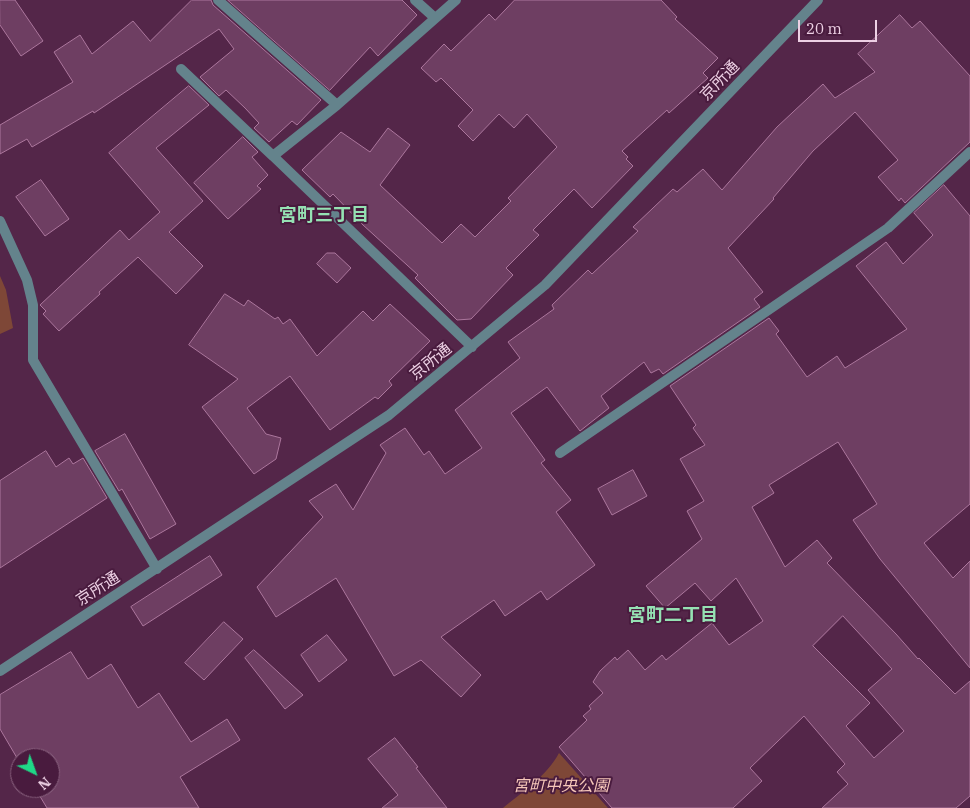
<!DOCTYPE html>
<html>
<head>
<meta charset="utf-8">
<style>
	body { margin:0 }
	#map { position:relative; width:970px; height:808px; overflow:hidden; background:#542649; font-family:"IBM Plex Serif",serif }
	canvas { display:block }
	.north { position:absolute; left:10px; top:748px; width:50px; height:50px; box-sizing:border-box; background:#491b3e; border:1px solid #8b6380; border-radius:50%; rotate:138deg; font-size:14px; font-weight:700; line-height:20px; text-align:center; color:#edd0e4 }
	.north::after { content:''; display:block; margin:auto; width:18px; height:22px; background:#1fd887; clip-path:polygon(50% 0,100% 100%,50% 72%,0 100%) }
	.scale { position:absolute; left:798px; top:20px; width:79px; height:22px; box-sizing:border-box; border:2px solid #edd0e4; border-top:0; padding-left:6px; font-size:15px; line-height:18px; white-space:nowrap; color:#edd0e4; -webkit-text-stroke:4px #491b3e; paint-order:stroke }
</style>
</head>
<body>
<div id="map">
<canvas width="970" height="808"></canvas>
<div class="north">N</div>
<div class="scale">20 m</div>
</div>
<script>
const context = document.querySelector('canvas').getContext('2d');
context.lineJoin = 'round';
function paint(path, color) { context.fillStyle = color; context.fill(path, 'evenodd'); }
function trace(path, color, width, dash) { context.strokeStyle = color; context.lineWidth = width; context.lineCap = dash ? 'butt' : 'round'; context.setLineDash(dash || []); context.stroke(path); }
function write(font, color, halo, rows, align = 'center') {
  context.font = font + ' "IBM Plex Serif","Noto Sans JP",serif'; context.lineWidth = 4; context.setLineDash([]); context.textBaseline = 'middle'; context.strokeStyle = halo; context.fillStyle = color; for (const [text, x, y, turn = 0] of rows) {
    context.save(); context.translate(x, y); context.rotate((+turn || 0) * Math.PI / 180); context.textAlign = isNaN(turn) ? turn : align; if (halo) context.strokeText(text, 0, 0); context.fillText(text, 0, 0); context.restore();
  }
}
paint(new Path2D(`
	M0,276L6,290L13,328L0,334Z
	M559,753L608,808H503C522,792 547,776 559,753Z`), '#7e4737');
const building = new Path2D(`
	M0,0H15L43,41L21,56L0,25Z
	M192,0H211L213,5L321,100L297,125L292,121L269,142L254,128L259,123L245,108L226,90L219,96L200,77L234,49L219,29L94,113L93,111L32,147L27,139L0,154V125L73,82L54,52L80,35L92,54L133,21L150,41Z
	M228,0H402L417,15L378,56L370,47L330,90Z
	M515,0H661L677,17L675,19L718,58L703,73L708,78L669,113L667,110L622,151L628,157L626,159L633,166L592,208L574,189L533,230L539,235L506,268L513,275L471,319L457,320L415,278L418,275L363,225L333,194L330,197L302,170L341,132L370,152L388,128L410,145L380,185L442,243L461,224L475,237L511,201L508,198L557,147L527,114L514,128L499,114L473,141L458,126L473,110L441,78L436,82L421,68L444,44L451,51L489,14L495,20Z
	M900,15L912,28L920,21L970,76V142L905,203L901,198L899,201L878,177L898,160L855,112L813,151L773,198L774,199L728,248L763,292L754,299L760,307L663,374L659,369L651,373L644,362L601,396L609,408L580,431L547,387L511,413L545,460L541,463L571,500L556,512L595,565L547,600L541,591L505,616L494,600L441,637L481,675L461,697L421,660L394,676L336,578L276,617L257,587L323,517L309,501L336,484L353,510L386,453L380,445L405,428L424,455L429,451L445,474L482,448L455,410L520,358L508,342L554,309L552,305L588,270L592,274L638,231L633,227L673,189L677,192L703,169L722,190L777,127L823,84L835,98L875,72L858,54Z
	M189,86L209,105L156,148L203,201L169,232L203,266L176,294L138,257L99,292L100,294L59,331L43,314L46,311L40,305L120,230L129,240L160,212L109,153Z
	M243,137L258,152L252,157L268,175L257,186L261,189L228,219L194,183Z
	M41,180L69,219L45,236L16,197Z
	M944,185L970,216V504L924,543L953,578L970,561V668L880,559L853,520L877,504L838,442L769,485L774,493L752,507L785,567L817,540L832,558L827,563L896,634L918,659L919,658L955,694L970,681V796L956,808H822L848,784L837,772L845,764L804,716L750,768L762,781L733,808H612L559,747L587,720L583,716L591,709L589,706L603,693L593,682L600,671L615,657L617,660L628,650L645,670L662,655L666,660L712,623L729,645L763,621L736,578L711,601L695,583L665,608L646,586L702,539L687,511L704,501L680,459L705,445L693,428L696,425L670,386L769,318L779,331L776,334L807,377L837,356L845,368L907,329L856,266L886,242L903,264L933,235L914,213ZM843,616L892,669L868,690L904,731L874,758L846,726L870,703L813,646Z
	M327,253H335L351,268L337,283L317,264Z
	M225,294L244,306L248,300L275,319L278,317L283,324L290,319L317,356L363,311L373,321L390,304L430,341L389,381L392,385L378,399L375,397L330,430L290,376L247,408L266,434L281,438L276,459L254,474L202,407L238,379L189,345Z
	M125,434L176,524L150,539L122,489L119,491L95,451Z
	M46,451L56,467L69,458L73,464L83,458L107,498L0,568V481Z
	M633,470L647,496L612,515L598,489Z
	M210,556L222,575L143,626L131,607Z
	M224,622L243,639L204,680L185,663Z
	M327,635L347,660L319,682L301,655Z
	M254,650L303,695L285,709L245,658Z
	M71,652L88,679L111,664L138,708L159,693L191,742L227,719L240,740L180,777L199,808H47L35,788H50V758H20V763L0,729V695Z
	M395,738L418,767L416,768L447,808H382L398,795L368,759Z`);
paint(building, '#6e3e62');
trace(building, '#ac779d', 1);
trace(new Path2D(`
	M218,0L337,105
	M415,0L435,18
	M456,0L337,105L273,156L472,347
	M181,69L273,156
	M0,221L27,280L33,305V360L157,569
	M560,453L888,228L970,152
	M0,671L389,415L545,285L818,0`), '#64838c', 10);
write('16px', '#edd0e4', '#491b3e', [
	["京所通",720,81,-46],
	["京所通",431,362,-39],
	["京所通",98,589,-33]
]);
write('italic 16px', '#f5c6b9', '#491b3e', [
	["宮町中央公園",561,786]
]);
write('bold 18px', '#95e1b3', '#491b3e', [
	["宮町三丁目",324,216],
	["宮町二丁目",673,616]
]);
</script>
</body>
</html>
